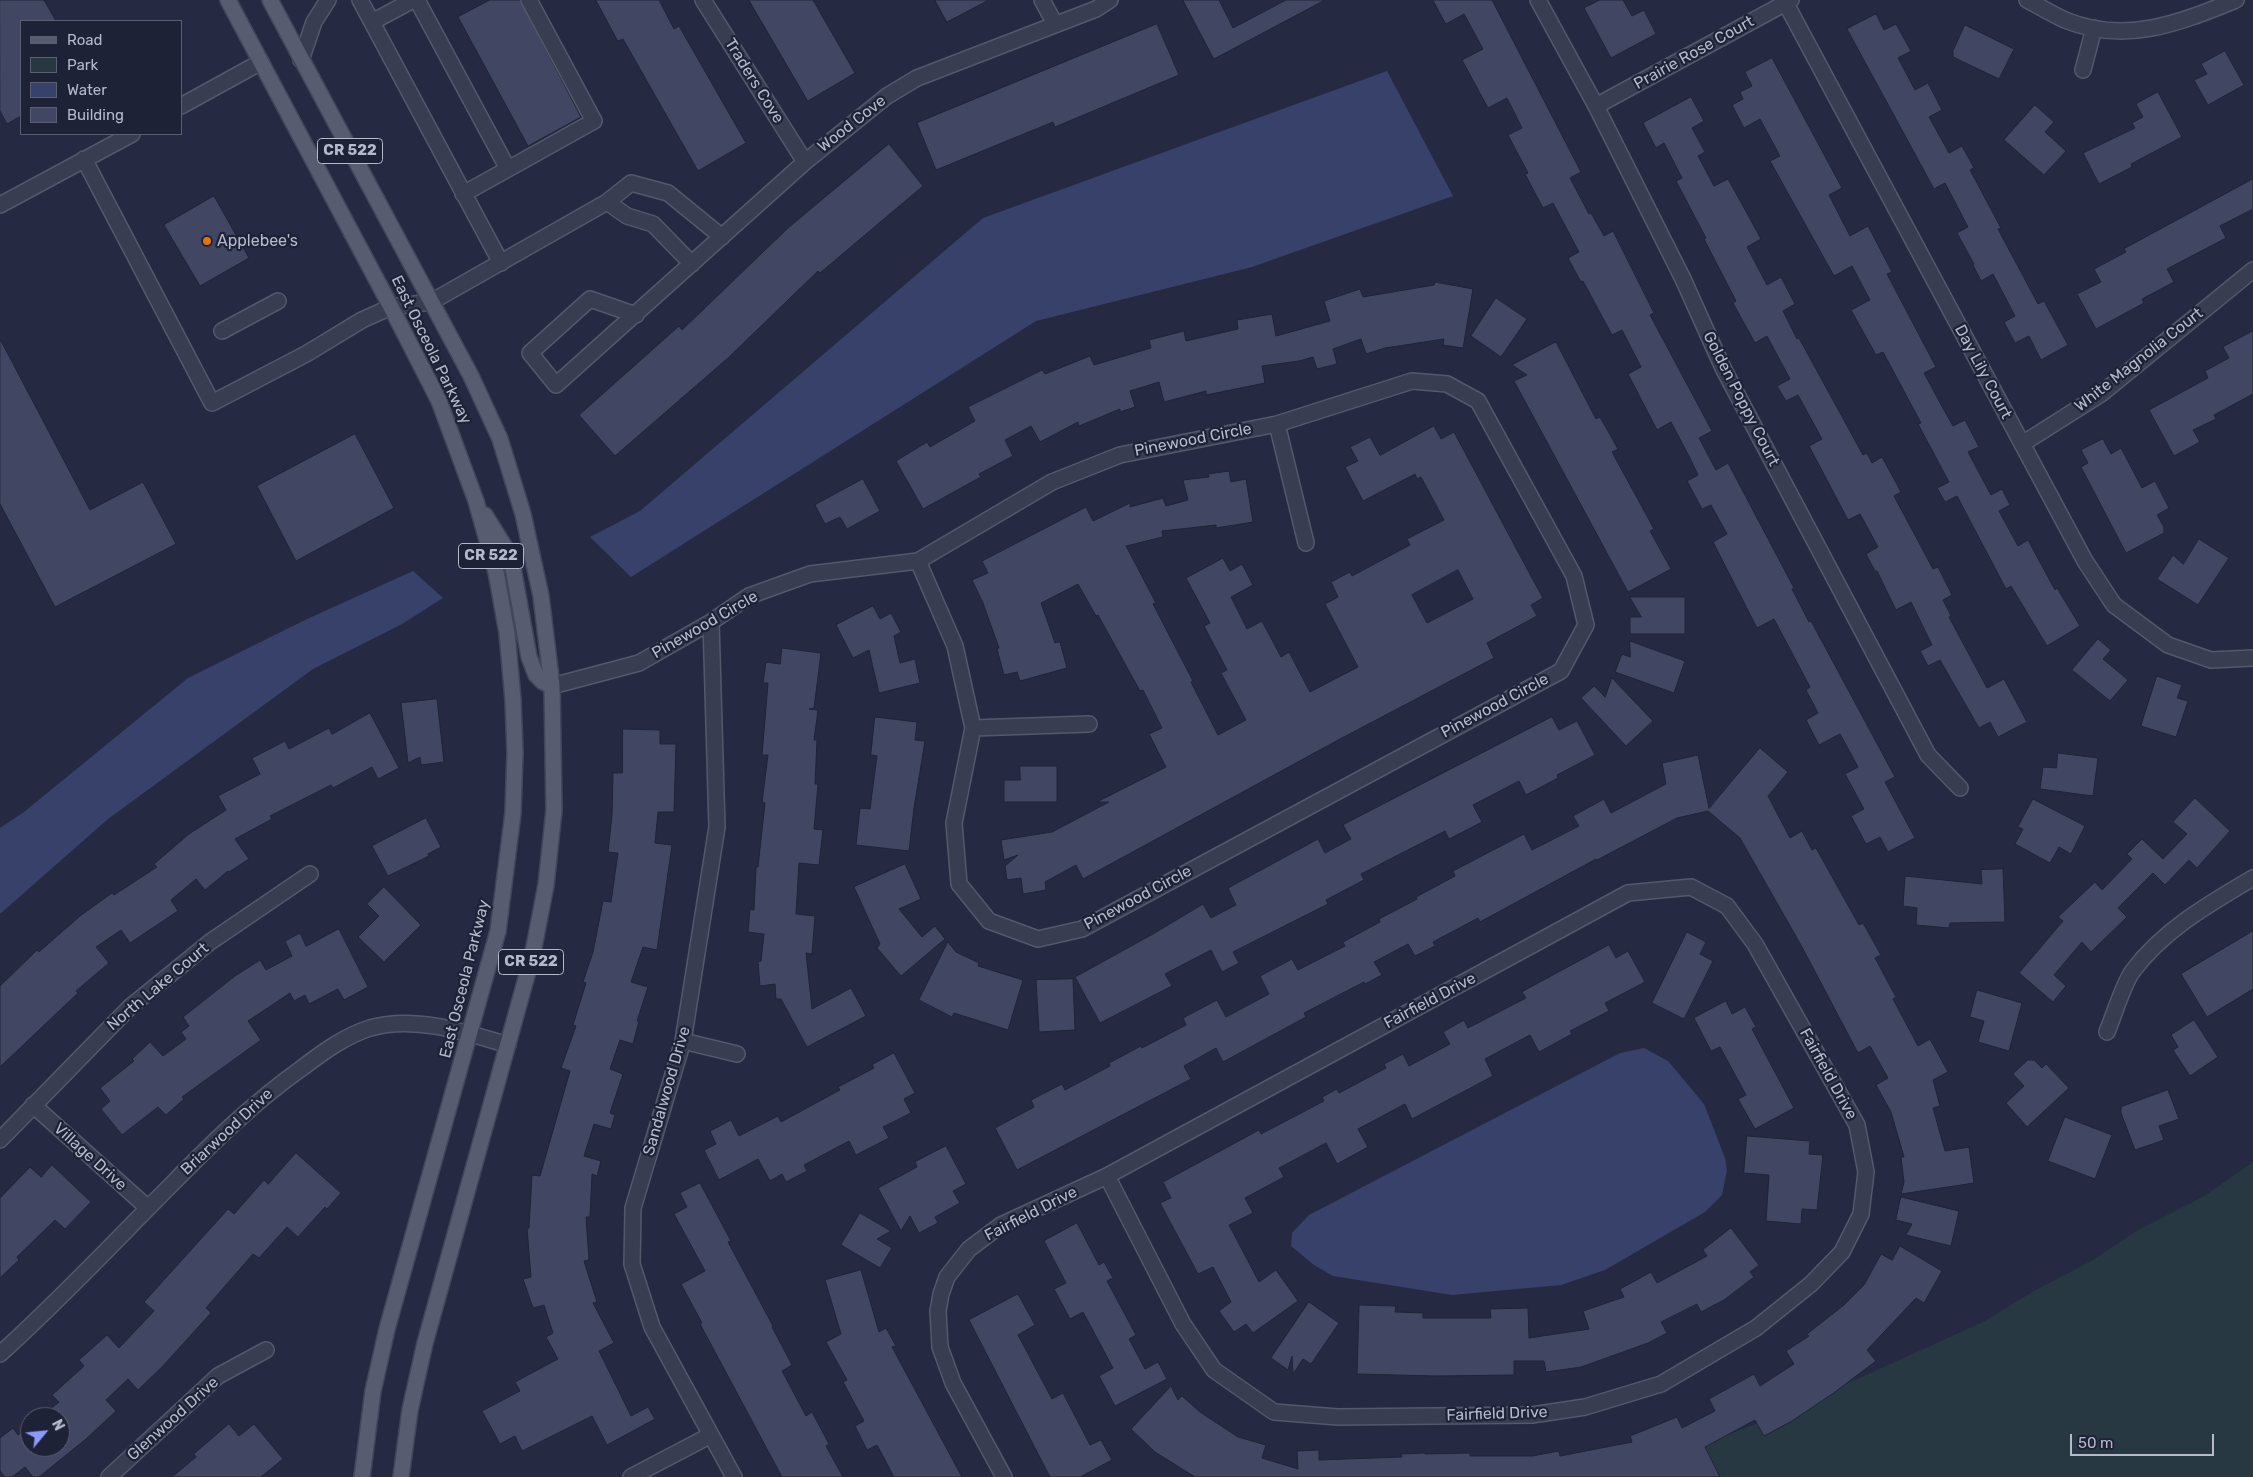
<!DOCTYPE html>
<html>
<head>
<meta charset="utf-8">
<style>
	body { margin:0 }
	#map { position:relative; width:2253px; height:1477px; overflow:hidden; background:#252a42; font-family:Rubik,sans-serif }
	canvas { display:block }
	.legend { position:absolute; left:20px; top:20px; width:162px; height:115px; box-sizing:border-box; background:#1e2237; border:1px solid #5b5e72; margin:0; padding:6px 9px; list-style:none; font-size:15px; color:#b6b9cb }
	.legend li { display:flex; align-items:center; gap:10px; height:25px }
	.legend b { width:25px; border:1px solid #5b5e72 }
	.north { position:absolute; left:20px; top:1407px; width:50px; height:50px; box-sizing:border-box; background:#1e2237; border:1px solid #5b5e72; border-radius:50%; rotate:62deg; font-size:14px; font-weight:700; line-height:20px; text-align:center; color:#b6b9cb }
	.north::after { content:''; display:block; margin:auto; width:18px; height:22px; background:#8b9afc; clip-path:polygon(50% 0,100% 100%,50% 72%,0 100%) }
	.scale { position:absolute; left:2070px; top:1434px; width:144px; height:22px; box-sizing:border-box; border:2px solid #b6b9cb; border-top:0; padding-left:6px; font-size:15px; line-height:18px; white-space:nowrap; color:#b6b9cb; -webkit-text-stroke:4px #1e2237; paint-order:stroke }
</style>
</head>
<body>
<div id="map">
<canvas width="2253" height="1477"></canvas>
<ul class="legend">
<li><b style="height:6px;background:#575c71"></b>Road</li>
<li><b style="height:14px;background:#273843"></b>Park</li>
<li><b style="height:14px;background:#384169"></b>Water</li>
<li><b style="height:14px;background:#414762"></b>Building</li>
</ul>
<div class="north">N</div>
<div class="scale">50 m</div>
</div>
<script>
const context = document.querySelector('canvas').getContext('2d');
context.lineJoin = 'round';
function paint(path, color) { context.fillStyle = color; context.fill(path, 'evenodd'); }
function trace(path, color, width, dash) { context.strokeStyle = color; context.lineWidth = width; context.lineCap = dash ? 'butt' : 'round'; context.setLineDash(dash || []); context.stroke(path); }
function write(font, color, halo, rows, align = 'center') {
  context.font = font + ' Rubik,sans-serif'; context.lineWidth = 4.5; context.setLineDash([]); context.textBaseline = 'middle'; context.strokeStyle = halo; context.fillStyle = color; for (const [text, x, y, turn = 0] of rows) {
    context.save(); context.translate(x, y); context.rotate((+turn || 0) * Math.PI / 180); context.textAlign = isNaN(turn) ? turn : align; if (halo) context.strokeText(text, 0, 0); context.fillText(text, 0, 0); context.restore();
  }
}
paint(new Path2D(`
	M2253,1162V1477H1616L1672,1458L1789,1410L1983,1322L2034,1291L2093,1260L2138,1230L2203,1197Z`), '#273843');
paint(new Path2D(`
	M1387,71L1453,196L1252,267L1036,321L631,577L590,537L640,511L983,218Z
	M413,571L443,598L402,624L313,669L108,819L0,914V828L24,812L188,678L305,620Z
	M1644,1048L1668,1061L1704,1104L1725,1158L1727,1170L1722,1195L1705,1212L1605,1270L1561,1285L1452,1295L1333,1276L1314,1265L1291,1246L1292,1233L1309,1215L1620,1053Z`), '#384169');
const building = new Path2D(`
	M0,0H44L56,21H21V116L7,124L0,111Z
	M490,0H520L581,117L528,146L458,17Z
	M596,0H659L674,29L679,26L746,143L698,171L623,39L618,41Z
	M749,0H813L855,73L808,101Z
	M935,0H989L947,22Z
	M1183,0H1219L1233,28L1286,0H1325L1214,59Z
	M1433,0H1492L1581,172L1570,178L1589,214L1591,213L1604,236L1613,231L1654,313L1650,315L1712,431L1699,438L1716,470L1728,463L1794,588L1792,589L1809,622L1811,621L1895,777L1885,782L1915,838L1888,852L1880,837L1866,844L1851,816L1864,809L1845,774L1858,767L1840,734L1819,745L1806,720L1818,713L1806,690L1810,687L1774,619L1757,628L1713,542L1727,534L1711,505L1702,509L1687,481L1698,475L1691,460L1671,422L1657,430L1628,374L1641,367L1622,330L1612,335L1583,281L1581,282L1568,258L1579,252L1553,203L1543,208L1525,174L1528,173L1508,135L1522,128L1507,98L1488,108L1462,60L1483,49L1464,14L1446,24Z
	M1600,0H1623L1632,16L1644,10L1656,34L1611,58L1584,8Z
	M1876,14L1884,30L1896,24L1911,51L1898,58L1915,90L1928,83L1942,110L1929,117L1949,153L1962,146L1974,168L1970,170L2001,228L1998,229L2038,304L2044,301L2068,345L2041,360L2029,336L2015,343L2004,322L2015,316L1993,274L1981,281L1973,265L1974,264L1957,233L1968,227L1945,183L1934,189L1847,29Z
	M1157,24L1179,75L1055,127L1053,122L936,170L917,123Z
	M1965,25L2014,49L1999,79L1953,57V51Z
	M2225,51L2244,85L2208,105L2194,80L2207,74L2201,64Z
	M1772,58L1842,188L1829,195L1850,236L1868,226L1892,272L1887,274L1936,367L1924,373L1944,410L1953,426L1965,420L1979,447L1968,452L1991,495L2002,489L2010,505L1999,511L2018,546L2028,540L2055,590L2057,588L2080,626L2047,646L2011,586L2006,589L1957,496L1945,502L1937,488L1949,482L1918,424L1921,423L1883,352L1876,355L1851,310L1870,300L1852,266L1834,276L1770,161L1780,156L1760,119L1744,128L1732,105L1743,99L1740,92L1752,86L1745,72Z
	M2158,92L2182,137L2131,164L2132,167L2099,184L2083,153L2135,128L2132,123L2143,117L2136,104Z
	M1691,97L1704,121L1692,128L1705,152L1698,156L1714,186L1728,179L1748,215L1761,239L1747,247L1767,285L1781,277L1795,304L1783,311L1797,339L1799,338L1863,455L1867,453L1872,463L1882,457L1901,492L1894,496L1933,569L1938,567L1952,595L1943,600L1951,616L1949,617L1987,688L2004,679L2027,722L1998,737L1990,722L1979,728L1940,660L1928,666L1920,651L1932,645L1911,602L1896,610L1877,571H1875L1866,554L1878,547L1860,514L1848,520L1809,446L1822,439L1798,395L1786,401L1777,386L1790,379L1767,336L1755,343L1733,303L1736,301L1704,239L1706,238L1676,181L1682,178L1664,143L1656,148L1643,123Z
	M2035,105L2054,122L2045,132L2066,151L2044,175L2004,140Z
	M889,144L923,186L820,273L818,271L728,358L615,456L579,415L679,326L682,330L788,228Z
	M2253,179V209L2220,226L2226,238L2167,269L2174,282L2142,299L2144,303L2096,329L2077,294L2101,282L2094,269L2126,252L2124,249Z
	M214,196L249,258L200,286L164,225Z
	M1435,282L1473,289L1463,348L1443,345L1444,339L1385,348L1366,354L1361,339L1333,349L1337,364L1317,369L1313,357L1299,361L1262,366L1265,383L1206,395V391L1164,402L1159,382L1130,391L1135,407L1120,412V409L1079,426L1078,422L1040,442L1031,426L1005,440L1013,456L979,474L981,477L923,509L896,461L927,442L930,447L975,421L968,407L1042,370L1045,374L1090,356L1094,365L1151,348L1149,340L1184,331L1186,341L1238,329L1237,320L1272,314L1276,336L1330,321L1324,301L1360,289L1363,297L1434,285Z
	M1496,298L1527,319L1501,357L1471,336Z
	M2253,331V394L2214,415L2216,419L2193,430L2200,442L2174,456L2149,410L2208,378L2205,371L2229,358L2223,347Z
	M0,339L90,510L143,482L176,544L55,607L0,504Z
	M1556,342L1596,419L1600,417L1618,449L1612,452L1654,529L1650,531L1671,569L1628,592L1514,381L1527,375L1512,365Z
	M1434,426L1441,439L1454,432L1532,578L1543,598L1531,605L1537,616L1487,643L1494,658L1340,739L1083,879L1076,865L1045,882L1046,890L1023,894L1021,878L1007,880L1005,866L1018,855L1004,860L1001,840L1052,832L1109,802H1097L1166,767L1149,734L1162,728L1143,690L1140,691L1098,615L1096,616L1078,584L1041,603L1055,643L1060,642L1067,668L1020,681L1017,672L1004,675L997,649L999,648L983,603L972,580L988,573L982,561L1086,507L1093,521L1130,503V507L1163,498L1166,506L1188,500L1183,480L1209,477L1208,474L1229,471L1231,482L1246,479L1253,522L1216,528V525L1162,531L1163,537L1126,546L1156,603L1153,604L1193,681L1191,682L1218,735L1246,720L1221,673L1227,670L1204,626L1210,623L1186,578L1223,558L1230,571L1242,564L1253,585L1231,597L1247,629L1262,621L1281,657L1289,652L1310,692L1358,667L1325,604L1338,597L1331,582L1350,572L1352,576L1410,545L1407,539L1444,520L1421,477L1417,479L1415,474L1363,501L1345,467L1358,461L1350,447L1370,437L1380,455ZM1458,570L1473,599L1427,623L1412,595Z
	M355,434L394,508L296,561L257,486Z
	M2103,439L2111,454L2121,448L2142,488L2155,481L2169,508L2157,515L2164,527V533L2126,553L2081,467L2088,463L2081,450Z
	M863,479L880,511L847,529L840,517L825,524L815,505Z
	M2199,539L2229,558L2198,605L2157,579L2173,555L2183,564Z
	M1630,597H1685V634H1630V617H1641Z
	M873,606L880,619L891,613L901,632L894,636L900,663L915,659L920,683L879,693L869,650L853,658L836,625Z
	M2098,639L2111,650L2103,659L2128,680L2110,701L2072,670Z
	M1630,641L1685,661L1674,693L1615,672L1622,654L1630,657Z
	M782,648L821,653L814,708L809,709L818,710L814,740H817L815,784H818L814,829L823,830L819,865L799,863L796,914L815,916L812,954L806,953L812,1009L851,988L866,1016L807,1047L781,999H776L775,984L760,986L758,962L761,961L764,934L748,932L750,909L754,910L756,867H758L765,803L762,802L768,755H762L768,683H763L766,662L780,664Z
	M2157,676L2182,685L2177,698L2188,701L2176,737L2141,726Z
	M1612,678L1653,721L1626,746L1581,698L1594,686L1605,697Z
	M437,699L444,762L421,765L420,757L408,763L401,703Z
	M370,713L399,768L378,779L372,767L333,788L331,785L270,816L272,819L235,839L249,859L229,872L228,871L205,890L196,879L171,900L178,911L130,943L121,930L96,947L109,963L76,991L78,993L0,1067V986L37,950L39,952L80,916L112,893L114,895L157,867L154,864L189,834L226,810L218,796L260,774L252,758L285,741L289,749L329,728L332,734Z
	M875,717L917,722L915,740L925,741L914,808L909,851L856,845L860,808L870,809L877,756L871,755Z
	M1552,717L1559,730L1577,721L1595,755L1557,775L1558,778L1526,795L1519,781L1473,805L1482,822L1449,839L1445,831L1361,874L1364,880L1326,900L1328,904L1233,952L1239,963L1222,972L1211,950L1165,974L1172,986L1100,1023L1075,977L1153,934L1203,904L1211,918L1236,905L1228,888L1318,839L1325,853L1351,839L1343,825Z
	M623,729L660,730V744H676L674,812H658L655,843L672,845L657,950L643,947L631,982L648,987L637,1021H639L633,1044L620,1040L610,1069L623,1074L610,1113L615,1115L611,1129L594,1124L584,1156L601,1161L597,1176L592,1174L590,1217H586L589,1260L584,1261L597,1302L593,1303L614,1343L599,1351L631,1416L648,1407L655,1419L607,1445L592,1416L522,1451L515,1436L500,1444L482,1411L520,1391L515,1382L558,1359L546,1337L553,1333L544,1305L533,1308L523,1279L531,1277L527,1228H529L532,1175L540,1176L570,1071L561,1068L576,1026L573,1025L586,983L583,982L593,952L603,901L611,902L618,853L608,852L612,815L613,773H622Z
	M1760,748L1788,772L1768,796L1790,838L1802,831L1812,850L1816,848L1859,925L1863,923L1881,955L1875,958L1896,997L1893,999L1918,1046L1930,1039L1948,1072L1933,1080L1940,1106L1933,1108L1945,1151L1969,1147L1974,1183L1901,1194L1904,1182L1901,1157H1904L1891,1112L1876,1085L1888,1078L1870,1046L1858,1053L1802,947L1740,838L1708,811L1677,818L1597,860L1596,859L1480,922L1478,918L1433,942L1435,946L1415,956L1408,944L1374,962L1382,975L1365,984L1364,982L1304,1013L1306,1017L1223,1062L1216,1048L1184,1066L1191,1079L1017,1170L995,1128L1034,1107L1031,1100L1062,1084L1065,1090L1110,1066L1109,1063L1141,1046L1142,1048L1186,1025L1183,1018L1217,1000L1226,1017L1269,994L1260,976L1292,959L1298,970L1345,946L1343,942L1380,922L1379,919L1417,899L1416,897L1455,876L1453,871L1524,834L1532,850L1579,826L1573,816L1604,799L1611,813L1666,784L1662,763L1698,755L1709,808Z
	M2058,753L2098,758L2093,796L2040,789L2043,767L2056,768Z
	M1020,766H1057V802H1004V780H1020Z
	M2195,798L2230,831L2197,868L2189,860L2165,885L2153,873L2118,908L2127,917L2091,952L2082,942L2054,975L2066,986L2053,1002L2019,973L2063,921L2058,917L2095,882L2102,890L2132,859L2127,854L2142,839L2163,859L2187,834L2173,822Z
	M2033,799L2085,826L2071,854L2059,847L2050,863L2015,844L2023,829L2018,827Z
	M426,818L441,847L428,854L429,856L388,876L372,846Z
	M905,864L921,899L899,909L922,937L935,926L945,939L901,976L877,948L880,944L854,887Z
	M2003,869L2005,922L1950,923L1949,928L1916,925L1917,908L1903,906L1905,876L1982,884L1981,870Z
	M384,887L421,925L384,962L358,937L379,916L367,904Z
	M339,929L368,987L344,1000L338,989L309,1004L305,995L294,1001L290,993L248,1021L261,1040L182,1097L184,1099L166,1115L158,1107L122,1135L101,1109L110,1101L100,1088L134,1061L132,1059L150,1042L163,1056L186,1039L181,1032L189,1026L183,1017L235,976L260,960L266,970L292,956L285,941L300,933L306,946Z
	M2253,931V989L2207,1017L2181,974Z
	M1687,932L1706,942L1700,954L1713,961L1684,1019L1652,1003Z
	M948,942L956,952L979,963L978,966L1023,980L1008,1030L954,1013L952,1017L919,1000Z
	M1609,945L1616,958L1628,951L1645,982L1605,1003L1609,1011L1570,1031L1572,1034L1539,1052L1530,1035L1485,1059L1493,1076L1412,1119L1405,1104L1358,1129L1368,1147L1337,1164L1326,1143L1279,1168L1284,1177L1245,1198L1253,1213L1229,1225L1259,1282L1276,1270L1298,1301L1253,1333L1246,1324L1234,1332L1219,1311L1231,1302L1213,1267L1198,1274L1160,1203L1171,1198L1163,1182L1259,1130L1261,1134L1324,1101L1322,1097L1337,1089L1339,1093L1386,1068L1384,1064L1403,1054L1409,1066L1437,1051L1450,1044L1443,1032L1464,1020L1468,1028L1526,998L1522,992Z
	M1073,979L1075,1030L1039,1032L1036,980Z
	M1977,990L2022,1003L2009,1051L1978,1042L1984,1021L1970,1017Z
	M1726,1001L1732,1014L1745,1007L1756,1027L1752,1029L1794,1108L1755,1129L1738,1099L1746,1095L1720,1047L1711,1051L1694,1018Z
	M2194,1020L2218,1057L2190,1076L2173,1050L2178,1047L2171,1035Z
	M894,1053L915,1093L904,1099L911,1113L883,1127L889,1138L856,1155L849,1141L804,1165L807,1171L786,1182L782,1174L770,1181L758,1159L719,1180L704,1150L716,1144L710,1131L731,1120L739,1136L778,1116L781,1122L840,1090L838,1087L874,1068L872,1065Z
	M2028,1060H2034L2042,1068L2046,1064L2069,1088L2027,1127L2006,1103L2024,1086L2013,1074Z
	M2168,1090L2179,1119L2159,1126L2164,1140L2135,1150L2121,1113V1107Z
	M2065,1117L2112,1135L2095,1179L2048,1161Z
	M1747,1136L1810,1141L1809,1154L1823,1155L1817,1210L1802,1209L1801,1224L1766,1221L1769,1175L1744,1173Z
	M946,1146L966,1184L953,1191L960,1203L935,1217L938,1223L919,1233L910,1216L901,1231L878,1188L917,1167L915,1162Z
	M296,1153L341,1193L327,1209L325,1207L298,1237L287,1227L259,1258L253,1254L206,1308L211,1313L162,1367L138,1390L128,1379L106,1400L116,1411L86,1439L39,1477H33L25,1467L12,1477H5L0,1471V1438L13,1428L18,1435L30,1425V1447H60V1417H40L59,1402L52,1395L84,1366L79,1360L107,1335L119,1348L154,1311L144,1302L228,1209L234,1214L264,1180L268,1184Z
	M52,1165L91,1202L65,1229L55,1220L17,1257L19,1260L0,1278V1198L30,1167L41,1177Z
	M700,1183L731,1241L728,1242L773,1326L772,1327L792,1365L782,1371L806,1416L812,1412L829,1444L826,1446L843,1477H782L700,1324L702,1323L681,1284L705,1271L674,1214L687,1207L680,1193Z
	M1901,1197L1959,1211L1951,1246L1906,1235L1912,1224L1896,1220Z
	M860,1213L891,1231L877,1239L892,1248L880,1268L841,1245Z
	M1077,1223L1099,1265L1104,1262L1113,1278L1107,1281L1136,1335L1129,1339L1145,1369L1158,1362L1167,1379L1115,1406L1099,1376L1113,1368L1083,1312L1070,1319L1054,1289L1066,1283L1044,1241Z
	M1731,1228L1759,1265L1750,1272L1754,1277L1724,1300L1701,1312L1697,1304L1661,1322L1667,1333L1648,1343L1581,1367L1546,1372L1544,1361H1514V1375L1437,1376L1357,1374L1359,1305L1396,1306L1395,1312L1423,1313V1318H1491L1490,1309L1528,1308L1529,1338L1589,1329L1583,1311L1624,1297L1620,1289L1651,1272L1657,1283L1707,1256L1703,1250Z
	M1900,1246L1942,1271L1924,1303L1916,1298L1867,1350L1876,1361L1835,1392L1792,1421L1764,1436L1755,1420L1705,1447L1720,1477H1195L1155,1452L1131,1429L1171,1386L1178,1400L1182,1396L1200,1412L1238,1437L1266,1445L1262,1458L1298,1469L1297,1451L1319,1450V1460L1402,1457L1401,1454L1425,1453V1454L1470,1453V1456H1532L1559,1451L1560,1456L1632,1442L1630,1436L1677,1417L1682,1428L1715,1411L1709,1399L1754,1374L1760,1386L1794,1364L1786,1351L1809,1336L1807,1334L1844,1305L1864,1285L1881,1254L1892,1260Z
	M861,1270L879,1332L886,1328L896,1346L892,1347L962,1477H894L877,1445L867,1450L855,1426L864,1421L843,1382L847,1380L826,1342L841,1334L825,1280Z
	M1018,1294L1035,1325L1018,1335L1052,1399L1063,1393L1090,1445L1101,1440L1112,1460L1080,1477H1050L969,1320Z
	M1309,1302L1339,1323L1311,1364L1303,1359L1293,1374L1292,1356L1288,1370L1271,1358Z
	M229,1424L239,1436L254,1424L283,1459L261,1477H172L196,1457L194,1454Z`);
paint(building, '#414762');
trace(building, '#202438', 1);
const minor = new Path2D(`
	M360,0L501,263
	M417,0L508,169L463,194
	M703,0L805,162
	M1042,0L1055,24
	M1538,0L1596,106L1683,279L1723,368L1928,755L1960,788
	M1784,0L2085,561L2114,605L2168,645L2211,660L2253,658
	M2027,0C2039,6 2052,14 2065,20C2126,45 2179,23 2236,0
	M372,22L413,0
	M301,60L314,22L328,0
	M2083,70L2094,28
	M181,106L261,62
	M1596,106L1791,0
	M84,159L212,403L306,354L362,320L391,307L431,302L607,202L631,183L668,193L722,237
	M508,169L594,121L529,0
	M607,202L627,216L653,224L692,264
	M0,205L132,134
	M636,315L590,299L530,353L556,385L805,162L887,96L917,78L1096,9L1110,0
	M222,331L278,301
	M1277,424L1306,543
	M2022,444L2101,394L2253,270
	M711,622L717,827L683,1041L633,1208L632,1264L652,1327L734,1477
	M552,686L639,663L711,622L749,596L810,574L918,561L1052,482L1120,455L1277,424L1412,381L1447,384L1478,401L1574,576L1586,625L1561,671L1082,929L1038,939L989,921L959,884L954,823L973,728L955,646L918,561
	M973,728L1089,724
	M2107,1032C2114,1015 2123,985 2132,972C2163,930 2209,904 2253,878
	M683,1041L737,1054
	M33,1105L148,1208
	M0,1140L130,1007L210,942L310,874
	M0,1354C60,1300 115,1241 172,1184C213,1142 254,1102 302,1068C323,1052 345,1036 370,1028C414,1015 465,1032 508,1045
	M109,1477L218,1376L266,1350
	M631,1477L711,1435
	M1004,1477L953,1383L940,1347L938,1311L941,1294L947,1277L969,1249L1001,1225L1107,1176L1628,893L1691,887L1727,906L1755,944L1857,1125L1866,1172L1861,1214L1842,1252L1811,1284L1756,1328L1661,1384L1585,1407L1532,1415L1338,1417L1274,1412L1214,1370L1183,1324L1107,1176`);
const major = new Path2D(`
	M228,0L391,307L439,401L476,501L496,572L507,633L513,700L515,753L513,813L498,931L387,1329L373,1391L362,1477
	M270,0L471,376L500,439L523,514L541,596L552,686L554,810L546,885L532,957L425,1343L410,1410L401,1477
	M485,515L511,557L529,657L536,675L543,682L552,686`);
trace(minor, '#54586b', 18);
trace(major, '#43465a', 18);
trace(minor, '#393d51', 15);
trace(major, '#575c71', 15);
for (const [x, y, r, color] of [
	[207,241,5,"#e8710a"]
]) { const dot = new Path2D(); dot.arc(x, y, r, 0, 2 * Math.PI); context.fillStyle = color; context.fill(dot); trace(dot, '#1e2237', 2); }
for (const [x, y, w] of [
	[350,151,65],
	[491,556,65],
	[531,962,65]
]) { const box = new Path2D(); box.roundRect(x - w / 2, y - 12.5, w, 25, 4); context.fillStyle = '#1e2237'; context.fill(box); trace(box, '#b6b9cb', 1); }
write('bold 15px', '#b6b9cb', null, [
	["CR 522",350,151],
	["CR 522",491,556],
	["CR 522",531,962]
]);
write('16px', '#b6b9cb', '#1e2237', [
	["Prairie Rose Court",1694,53,-29],
	["Traders Cove",754,81,58],
	["Wood Cove",852,124,-38],
	["East Osceola Parkway",431,350,64],
	["White Magnolia Court",2139,360,-38],
	["Day Lily Court",1983,372,62],
	["Golden Poppy Court",1741,399,63],
	["Pinewood Circle",1193,440,-11],
	["Pinewood Circle",705,625,-30],
	["Pinewood Circle",1495,706,-28],
	["Pinewood Circle",1138,898,-28],
	["East Osceola Parkway",465,979,-76],
	["North Lake Court",158,987,-40],
	["Fairfield Drive",1430,1001,-28],
	["Fairfield Drive",1828,1074,61],
	["Sandalwood Drive",667,1091,-74],
	["Briarwood Drive",227,1132,-43],
	["Village Drive",90,1157,42],
	["Fairfield Drive",1031,1214,-27],
	["Fairfield Drive",1497,1414,-2],
	["Glenwood Drive",173,1419,-42]
]);
write('16px', '#b6b9cb', '#1e2237', [
	["Applebee's",217,241]
], 'left');
</script>
</body>
</html>
